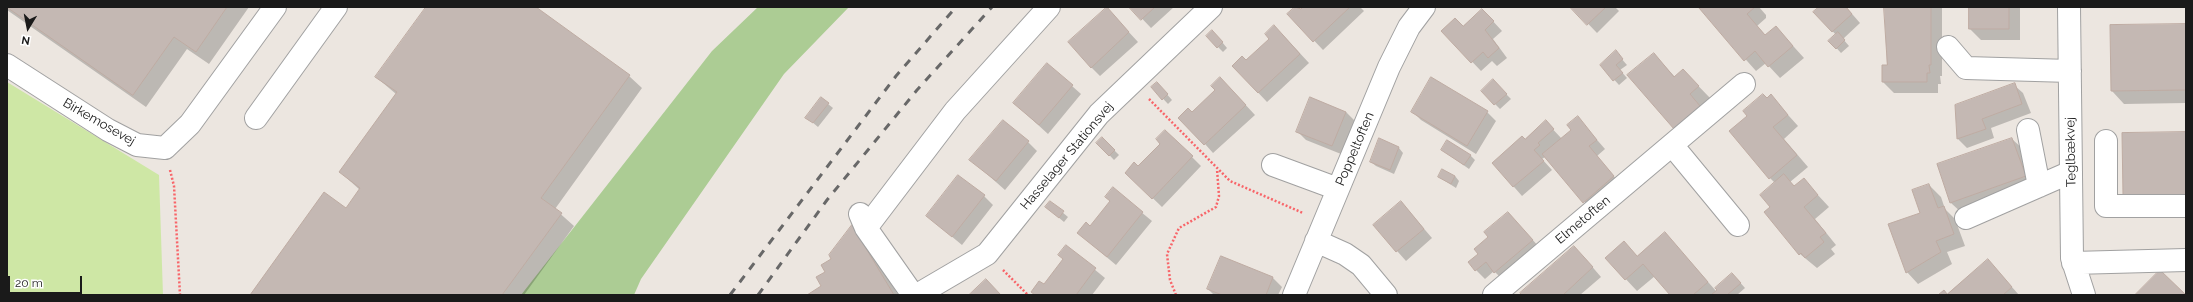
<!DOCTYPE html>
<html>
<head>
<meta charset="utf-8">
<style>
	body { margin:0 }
	#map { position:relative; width:2193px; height:302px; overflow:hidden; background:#ece6e0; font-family:Raleway,sans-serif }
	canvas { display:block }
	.frame { position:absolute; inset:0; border:8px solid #1a1a1a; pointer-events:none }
	.north { position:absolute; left:8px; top:8px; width:40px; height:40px; -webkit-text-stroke:3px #fff; paint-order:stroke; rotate:190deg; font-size:11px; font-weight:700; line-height:16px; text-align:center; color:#1a1a1a }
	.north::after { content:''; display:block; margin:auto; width:14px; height:18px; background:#1a1a1a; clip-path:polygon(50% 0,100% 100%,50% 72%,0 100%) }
	.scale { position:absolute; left:8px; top:276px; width:74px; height:18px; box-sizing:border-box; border:2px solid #1a1a1a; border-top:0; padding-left:5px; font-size:12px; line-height:14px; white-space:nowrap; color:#1a1a1a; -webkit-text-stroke:3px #fff; paint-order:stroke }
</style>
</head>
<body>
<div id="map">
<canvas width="2193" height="302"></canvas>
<div class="frame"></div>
<div class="north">N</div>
<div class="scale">20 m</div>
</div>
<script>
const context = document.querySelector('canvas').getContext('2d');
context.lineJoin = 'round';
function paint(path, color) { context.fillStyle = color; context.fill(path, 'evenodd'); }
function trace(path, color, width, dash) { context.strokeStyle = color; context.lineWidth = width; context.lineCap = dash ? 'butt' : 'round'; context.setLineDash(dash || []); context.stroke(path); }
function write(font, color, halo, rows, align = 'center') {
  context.font = font + ' Raleway,sans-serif'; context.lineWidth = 3; context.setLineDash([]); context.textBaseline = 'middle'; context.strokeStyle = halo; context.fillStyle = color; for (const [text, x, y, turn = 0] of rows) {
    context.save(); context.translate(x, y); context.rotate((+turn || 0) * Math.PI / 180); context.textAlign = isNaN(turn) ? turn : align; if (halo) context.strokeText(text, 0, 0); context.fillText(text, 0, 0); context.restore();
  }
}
paint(new Path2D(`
	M7,82L159,175L163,295H7Z`), '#cee7a5');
paint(new Path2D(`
	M758,7H849L784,74L641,279L634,295H521L712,51Z`), '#accc94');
paint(new Path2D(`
	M7,7H249L209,64L187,49L146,107L7,10Z
	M427,7H534L629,76L642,88L555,209L574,226L524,295H251L346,209L360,190L340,172L396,94L376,77Z
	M1131,7H1174L1151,28Z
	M1297,7L1301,10L1305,7H1360L1364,11L1323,50L1289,14Z
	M1572,7H1615L1619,11L1597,33Z
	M1697,7H1759L1766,15V18L1757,26L1766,36L1776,27L1804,58L1780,78L1766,63L1756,71L1699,7Z
	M1815,7H1846L1860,23L1843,39L1849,46L1841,53L1830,41L1836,35L1815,12L1818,9Z
	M1886,7H1942V76H1940L1941,84H1938V93H1894L1883,82L1888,66Z
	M1970,7H2020V40H1981L1970,29Z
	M1115,17L1138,42L1100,76L1091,67Z
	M1491,19L1502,31L1493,39L1507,58L1497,66L1492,61L1481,71L1443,31L1463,28Z
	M2186,25V103L2124,104L2112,91Z
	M1283,35L1309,63L1267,102L1233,66L1246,61Z
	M1207,36H1217L1227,48L1223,52Z
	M1654,54L1675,77L1683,70L1710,98L1701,106L1686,140Z
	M1620,57L1627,65L1620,70L1627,78L1619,85L1601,65Z
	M1493,81L1511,99L1500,109L1482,91Z
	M1157,83L1172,100L1168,104L1152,87Z
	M2014,85L2023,93L2031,113L1991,128L1994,138L1967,148L1958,139L1956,106Z
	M1072,86L1081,94L1048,134L1014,103Z
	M1229,87L1255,115L1213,153L1205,144L1192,113Z
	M1771,96L1798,126L1784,139L1808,167L1790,182L1796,187L1804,180L1829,207L1815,219L1836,245L1831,249L1835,254L1817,268L1800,254L1765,212L1771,207L1775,183L1770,178L1767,99Z
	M1311,98L1346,112L1355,121L1341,154L1306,140L1297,131Z
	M828,104L833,108L818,127L806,117Z
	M1412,111L1487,112L1496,121L1476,154L1421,120Z
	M1577,117L1605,149L1597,156L1622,186L1593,211L1545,157L1542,159L1552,170L1522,196L1493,163L1525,140L1546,122L1562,139L1573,130Z
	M1102,138L1119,155L1114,160L1098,143Z
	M2012,139L2024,150L2036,187L1963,214L1951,203L1938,165Z
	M1028,142L1037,151L1005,190L971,160Z
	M1399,148L1403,153L1394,174L1376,166L1371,162Z
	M1442,150L1470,155L1475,160L1469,169Z
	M1192,157L1201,166L1162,207L1135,181L1138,167Z
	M1455,176L1459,181L1456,188L1439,177Z
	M1929,185L1941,197L1945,209L1955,219L1965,246L1947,252L1952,264L1918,284L1907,272Z
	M1113,189L1152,221L1116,265L1078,233L1090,227L1111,202Z
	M984,196L993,205L962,245L927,216Z
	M1050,202L1068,217L1064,222L1046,207Z
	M1401,202L1432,238L1406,261L1374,225Z
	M1508,213L1541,249L1504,281L1494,271L1485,279L1476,270L1479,254Z
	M853,226L864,237L898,295H809L823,287L833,259Z
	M1665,233L1716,291L1737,279L1745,288L1737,295H1671L1655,276L1637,291L1606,258L1624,243L1638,257Z
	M1066,246L1105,278L1092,295H1036L1064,260Z
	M1583,256L1601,277L1580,295H1523Z
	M1221,257L1273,278L1282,287L1278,295H1214L1208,289Z
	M1988,260L2019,295H1940H1947Z`), '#0003');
const building = new Path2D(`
	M7,7H227L196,52L174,37L133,95Z
	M426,7H536L630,75L541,198L562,213L502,295H250L324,192L346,208L360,188L339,172L397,92L375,77Z
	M1107,7L1129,32L1091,68L1068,42Z
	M1129,7H1155L1141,20Z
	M1295,7L1301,9L1303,7H1350L1313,42L1287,14Z
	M1570,7H1606L1587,25Z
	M1755,7L1747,14L1765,35L1776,26L1793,46L1768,67L1755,51L1744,61L1699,8Z
	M1819,7H1846L1852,14L1832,32L1813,12Z
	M1884,7H1931V65H1929L1930,73H1927V82H1882V65H1887Z
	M1969,7H2009V29H1969Z
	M1482,9L1494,21L1485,30L1499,48L1488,58L1483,52L1471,63L1441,31L1455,18L1463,26Z
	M2186,24V90L2111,91L2110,25Z
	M1274,25L1300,54L1258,93L1232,66L1242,56L1246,60L1269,39L1265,34Z
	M1212,30L1223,42L1217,48L1206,36Z
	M1838,32L1845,40L1836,49L1828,41Z
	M1616,50L1623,59L1616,65L1623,73L1613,81L1600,65Z
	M1654,53L1674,77L1683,69L1699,86L1690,94L1700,106L1674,129L1627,75Z
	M1047,63L1073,85L1039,125L1013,103Z
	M1220,77L1246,105L1204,145L1178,118L1188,108L1192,112L1215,90L1211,86Z
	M1431,77L1488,111L1467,146L1411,112Z
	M1493,79L1507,94L1494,105L1481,91Z
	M1157,82L1168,94L1162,100L1151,87Z
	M2015,83L2022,104L1982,119L1986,129L1957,139L1955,105Z
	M1763,94L1767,98L1771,94L1788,115L1773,127L1797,155L1769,179L1729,131L1747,116L1743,111Z
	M821,97L829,103L813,123L805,118Z
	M1310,97L1346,112L1332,146L1296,132Z
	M1578,116L1597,140L1589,146L1614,176L1583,203L1542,154L1571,130L1567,125Z
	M1003,120L1029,141L996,181L969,160Z
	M1546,120L1554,129L1538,143L1540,145L1534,150L1544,161L1513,187L1492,163L1522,136L1525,139Z
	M1165,130L1193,156L1152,199L1125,173L1134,162L1138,166L1160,144L1156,139Z
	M2186,132V195H2123L2122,133Z
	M1102,137L1115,150L1109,156L1096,143Z
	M1379,138L1399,147L1390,170L1370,162Z
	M2012,138L2026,176L1950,203L1937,164Z
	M1447,140L1471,155L1464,165L1441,150Z
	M1442,169L1455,176L1451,184L1438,177Z
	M1784,174L1794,186L1804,178L1818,195L1804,207L1826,233L1820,237L1824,242L1805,258L1801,253L1799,255L1764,212L1770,207L1760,195Z
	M958,175L985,195L952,237L926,216Z
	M1929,184L1938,208L1944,206L1954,234L1936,241L1941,252L1906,273L1888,224L1920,213L1912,190Z
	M1113,187L1143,212L1107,257L1077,233L1086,222L1090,226L1110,201L1105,197Z
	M1050,201L1064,211L1059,218L1045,207Z
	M1401,201L1424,229L1396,252L1373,225Z
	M1508,212L1533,240L1494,273L1486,262L1475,271L1468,262L1478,254L1474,249L1488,237L1484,232Z
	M852,225L894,295H807L821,286L816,277L825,272L821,265L831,259L829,255Z
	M1665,232L1708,282L1693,295H1670L1643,264L1625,280L1605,258L1624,241L1637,256Z
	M1066,245L1096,268L1076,295H1035L1031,292L1039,281L1044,284L1063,259L1058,255Z
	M1574,246L1593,267L1563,295H1522L1520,293Z
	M1221,256L1273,277L1266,295H1222L1207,289Z
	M1988,259L2012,287L2003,295H1938L1944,290L1947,294Z
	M2160,270L2186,295H2135Z
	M1732,273L1741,283L1727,295H1711L1717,290L1715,288Z
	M986,279L1001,295H969Z`);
paint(building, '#c4b8b3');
trace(building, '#beaba2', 1);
const minor = new Path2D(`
	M2069,7L2072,258L2084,295
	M1948,47L1966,68L2070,71
	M7,65L108,130L137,145L165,148L190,124L275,7
	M256,118L336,7
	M2028,130L2039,186
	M2106,141V206H2186
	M1672,145L1738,225
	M1273,165L1338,189
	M860,214L866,228L913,295
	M1966,218L2071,172
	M866,228L955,111L1049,7
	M1316,241L1345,254L1361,265L1386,295
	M2073,263L2186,260
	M917,295L987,254L1099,114L1211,7
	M1294,295L1389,67L1409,27L1424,7
	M1494,295L1744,84`);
trace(minor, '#a1a1a1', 24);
trace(new Path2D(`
	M1149,99L1230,181L1303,213
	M170,170L174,186L180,295
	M1003,270L1028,295
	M1176,295L1170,280L1167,254L1179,228L1216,207L1219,196L1217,169`), '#f86569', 2.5, [2, 2]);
trace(minor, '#fff', 22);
trace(new Path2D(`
	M730,295L896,76L956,7
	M758,295L827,200L917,90L992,7`), '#686868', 3, [8, 8]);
write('13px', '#1a1a1a', '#fff', [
	["Birkemosevej",99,122,30],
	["Poppeltoften",1355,149,-67],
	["Teglbækvej",2071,152,-91],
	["Hasselager Stationsvej",1067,156,-50],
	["Elmetoften",1583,220,-40]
]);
</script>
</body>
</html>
